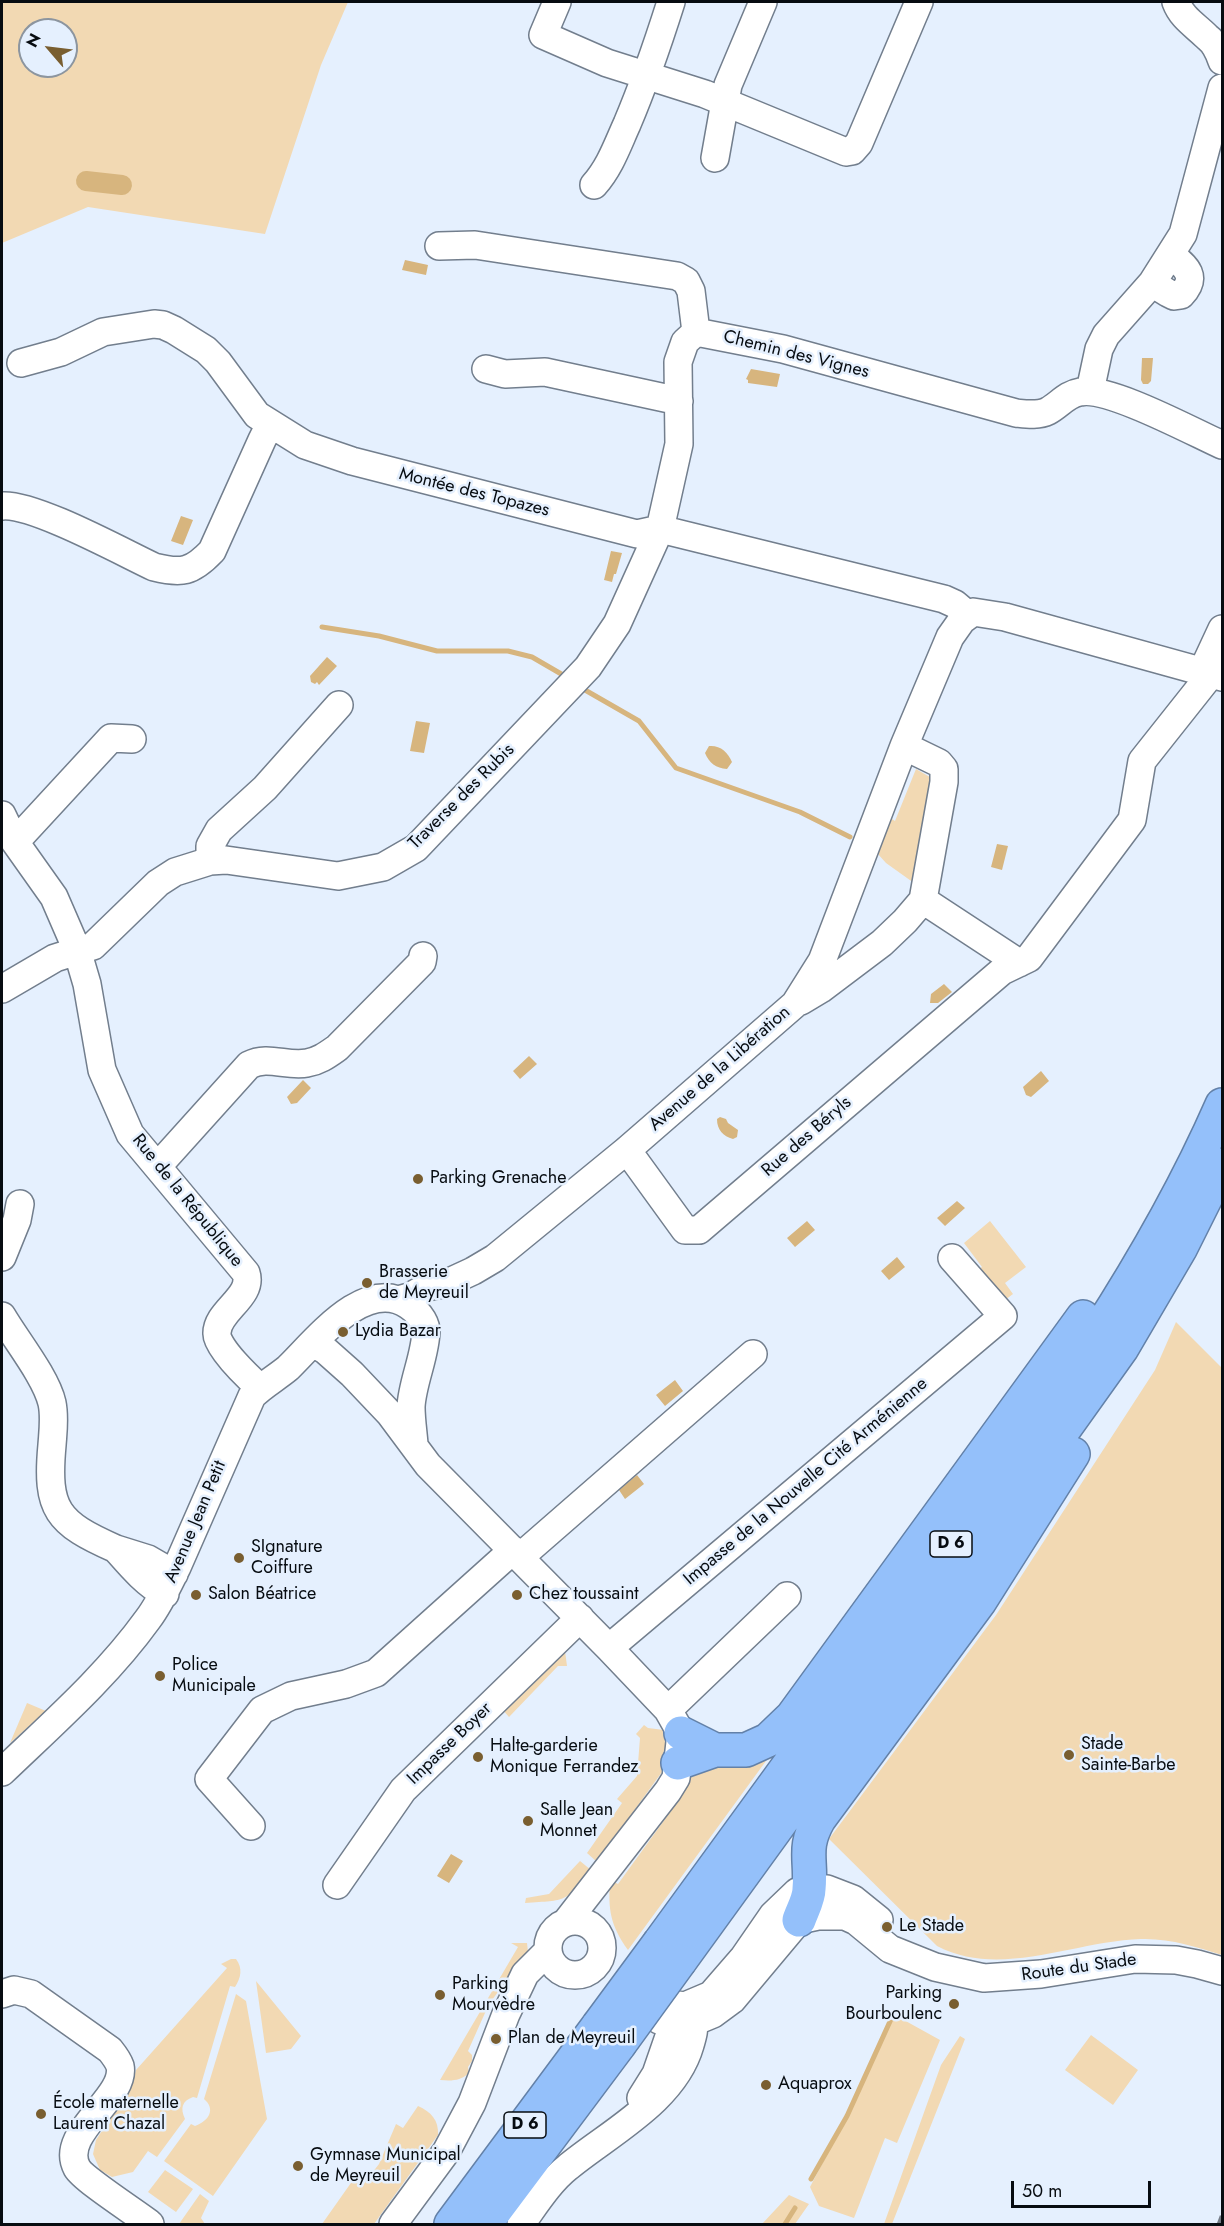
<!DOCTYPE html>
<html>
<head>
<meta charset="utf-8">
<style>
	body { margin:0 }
	#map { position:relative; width:1224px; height:2226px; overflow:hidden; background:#e5f0fe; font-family:Jost,sans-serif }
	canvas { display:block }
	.frame { position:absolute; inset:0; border:3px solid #070c11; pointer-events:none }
	.north { position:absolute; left:18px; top:18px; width:60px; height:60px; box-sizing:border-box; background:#e5f0fe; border:2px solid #8c959f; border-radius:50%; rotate:298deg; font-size:16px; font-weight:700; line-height:24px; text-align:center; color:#070c11 }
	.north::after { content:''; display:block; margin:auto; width:21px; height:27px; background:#795e30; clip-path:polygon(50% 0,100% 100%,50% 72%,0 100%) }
	.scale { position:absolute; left:1011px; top:2181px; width:140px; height:27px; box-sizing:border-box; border:3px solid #070c11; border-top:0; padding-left:8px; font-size:18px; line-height:21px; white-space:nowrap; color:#070c11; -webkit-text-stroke:4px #e5f0fe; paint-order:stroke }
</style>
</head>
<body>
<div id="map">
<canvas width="1224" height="2226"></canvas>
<div class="frame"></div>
<div class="north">N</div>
<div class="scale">50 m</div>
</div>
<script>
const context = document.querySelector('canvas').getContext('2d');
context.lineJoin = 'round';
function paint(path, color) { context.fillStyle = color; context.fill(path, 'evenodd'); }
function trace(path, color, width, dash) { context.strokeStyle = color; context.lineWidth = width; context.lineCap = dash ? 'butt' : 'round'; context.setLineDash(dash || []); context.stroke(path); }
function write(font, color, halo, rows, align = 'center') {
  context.font = font + ' Jost,sans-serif'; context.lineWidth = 5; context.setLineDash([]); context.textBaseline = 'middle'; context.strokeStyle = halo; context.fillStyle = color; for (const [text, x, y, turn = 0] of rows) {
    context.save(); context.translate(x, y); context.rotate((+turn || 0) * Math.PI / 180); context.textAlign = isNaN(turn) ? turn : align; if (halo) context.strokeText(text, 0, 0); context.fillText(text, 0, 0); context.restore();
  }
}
paint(new Path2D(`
	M2,2H348L321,65L265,234L88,207L2,243ZM30,30H66V66H30Z
	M916,769L935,780L914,883L886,863L877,853L892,819L895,821Z
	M990,1221L1026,1267L1005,1283L1013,1294L1001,1303L975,1272L982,1267L964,1243Z
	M1176,1322L1222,1368V1955C1197,1947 1169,1938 1141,1939C1074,1941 1000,1979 937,1946L829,1839L996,1615L1155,1370Z
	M565,1651L567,1666H558L509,1717L502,1709Z
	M27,1703L46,1711L10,1743Z
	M644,1725L648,1728L664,1730L667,1747L666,1761L662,1772L597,1862L587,1853L622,1803L617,1799L637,1776L640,1738L636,1734Z
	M774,1750L628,1950C610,1925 608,1909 610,1880L618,1884L681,1797L675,1792L694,1766Z
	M580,1861L591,1870C564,1903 568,1900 525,1903L526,1898L549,1894Z
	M511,1943H527L528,1952L489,2004L468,2051L472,2055V2061L468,2067L469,2073C460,2081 452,2081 440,2080L518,1947Z
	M231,1959H236C243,1968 241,1978 235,1987L230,1986L197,2098L193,2097C182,2101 180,2108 185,2119L157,2157L148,2151L133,2172L112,2177L100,2170L93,2154L96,2140L132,2085L136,2070L227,1968L221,1964Z
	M256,1981L301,2036L291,2049L266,2053Z
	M236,1994L246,2001L267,2119L213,2196L164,2161L191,2124L195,2126C209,2121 216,2109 204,2099Z
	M893,2014L940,2040L897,2143L885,2138L854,2218L819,2206L810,2187L847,2116Z
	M1091,2035L1138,2070L1113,2105L1065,2070Z
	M960,2036L965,2039L892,2224H884L941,2065Z
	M418,2106C431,2112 439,2120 438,2135L374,2224H322L353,2180L362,2186L379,2164L396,2124L403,2128Z
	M165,2170L193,2189L176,2212L148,2192Z
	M200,2194L209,2201L201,2218L205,2224H179Z
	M789,2195L809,2204L795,2224H762Z`), '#f2d9b3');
paint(new Path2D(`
	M405,260L428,265L426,275L402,270Z
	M1142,358H1153L1151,381L1148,384H1143L1141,380Z
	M751,369L780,374L777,387L748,383V380L746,379Z
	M181,516L193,520L183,545L171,541Z
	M611,551L622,553L616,574H614L612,582L604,580Z
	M327,657L337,666L319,685L317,682L315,684L311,682L310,676Z
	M416,721L430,723L424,753L410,751Z
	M709,746C720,745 728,752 732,762L727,769C716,768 709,763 705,753Z
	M997,844L1008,846L1002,870L991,867Z
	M944,984L952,992L938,1003H930L931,994Z
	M529,1056L537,1064L520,1079L513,1071Z
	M1041,1071L1049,1081L1031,1097L1026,1095L1023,1087Z
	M303,1080L311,1088L297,1103L291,1104L287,1097Z
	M720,1117L726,1119L728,1123L738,1130L737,1137L733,1139C723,1136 717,1130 717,1119Z
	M957,1201L965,1208L945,1226L937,1218Z
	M807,1221L815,1230L795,1247L787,1238Z
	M897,1257L905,1267L889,1280L881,1271Z
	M675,1380L683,1391L665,1406L656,1395Z
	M637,1475L644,1484L625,1499L619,1490Z
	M451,1854L463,1861L449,1883L437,1876Z`), '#d7b57e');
trace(new Path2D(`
	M322,627L379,636L437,651H508L532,657L563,675
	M585,690L639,721L676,768L800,812L850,837
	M811,2179L847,2116L892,2017
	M785,2224L795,2208`), '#d7b57e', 5);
trace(new Path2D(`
	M86,181L122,185`), '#d7b57e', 20);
const minor = new Path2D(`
	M557,2L543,35L607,63L705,94L846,152L852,151L859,143L919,2
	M1176,2C1182,18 1195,25 1207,37C1215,43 1219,52 1222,61
	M715,158L728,85L763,2
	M594,185C610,167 617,146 627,124C644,84 658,43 671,2
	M439,246L475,245L677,276L686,281L691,291L696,332
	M1152,283L1168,293L1174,296L1181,295C1198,277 1187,267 1171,255
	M21,363L61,352L103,332L154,324L163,325L174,330L206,350L218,362L257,415L305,445L352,461L637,534L660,529L944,599L955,604L968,615
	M486,369L505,374L545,372L679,401
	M1090,391L1099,349L1106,335L1152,283L1183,234L1222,88
	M2,506C33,503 122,552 154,567C182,574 192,572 212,551L262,440L265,434L274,427
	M1202,672L1222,629
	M2,815L15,842L54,897L77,950L87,984L102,1070L130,1134L246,1273C254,1297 216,1311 217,1334C217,1348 249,1378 260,1388
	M15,842L111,738L132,739
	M210,861V846L219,830L265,788L339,705
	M923,900L1019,963
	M2,989L55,958L93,946L158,883L175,872L210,861L226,860L338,876L383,867L416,848L588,667L617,624L660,529L679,444L678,362L685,342L696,332L783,349L1016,413C1026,414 1038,416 1048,411C1059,405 1067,394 1080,392C1108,386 1193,432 1222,445
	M801,1001L821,989L882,943L905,921L923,900L944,782V769L939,763L904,746
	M627,1150L685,1230H699L1002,971L1029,958L1132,820L1142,761L1211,674
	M158,1166L249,1065C268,1055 287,1067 307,1063C319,1061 327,1055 337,1048L422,962L423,956
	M2,1257L17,1220L20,1204
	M398,1300L409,1297L427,1287L447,1283L473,1271L495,1258L627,1150L795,1004L822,961L904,746L950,637L962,620L973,612L1005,617L1222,677
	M2,1316C16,1340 46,1377 52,1403C55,1417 53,1431 52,1445C46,1510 57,1523 116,1549
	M313,1343L325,1350L352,1374L390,1414L428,1465L609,1648L668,1710L681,1733L676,1778L668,1791L567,1921
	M520,1557L753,1354
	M165,1594C145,1583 131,1566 116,1549L148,1559L174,1574
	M609,1648L1003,1316L952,1258
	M668,1710L787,1596
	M2,1772C52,1724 107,1676 148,1619C160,1603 168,1585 177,1567L252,1396C263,1385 276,1378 288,1368C315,1342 365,1276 408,1305C416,1310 425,1320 426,1330C426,1354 412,1383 411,1407C411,1419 413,1432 414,1444
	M251,1826L209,1779L262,1710L291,1696L346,1684L376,1673L513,1550
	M337,1885L403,1790L580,1618
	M548 1948a27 27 0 1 1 54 0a27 27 0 1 1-54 0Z
	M2,1994L14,1990L31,1994L110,2050C114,2055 118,2060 120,2066C127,2098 58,2133 77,2168C83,2179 136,2213 150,2224
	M670,2004L685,2006L711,1995L744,1957L773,1915L797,1892L827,1889L853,1899L879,1920
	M659,2020L684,2026L713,2014L732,2000L799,1920L818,1916H845L856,1921L890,1949L935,1967L984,1978L1041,1974L1135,1959L1176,1960L1197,1964L1222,1971
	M641,2098L656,2074L673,2025L681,2011
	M393,2224L446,2152L472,2103L506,2014L525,1974L547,1952
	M521,2224C535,2205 549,2182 568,2167C609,2133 674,2101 690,2045C692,2038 695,2029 693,2023C692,2018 689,2014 687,2010`);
const highway = new Path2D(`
	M681,1733L715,1750
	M678,1763L715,1750H746L768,1740L792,1717L1083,1317
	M799,1920C802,1911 809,1899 809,1889C812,1859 802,1849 819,1819L980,1601L1073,1454
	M660,1942C755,1812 850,1682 944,1552C1047,1411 1152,1265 1222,1105
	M680,1961L960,1575L1122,1348L1180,1249L1222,1165
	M451,2224L598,2026
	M485,2224L619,2045`);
trace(minor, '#727e8d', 30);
trace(highway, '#6381a8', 36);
trace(minor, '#fff', 27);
trace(highway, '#94c0fa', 33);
trace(new Path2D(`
	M1219,2224L1222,2216`), '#747c86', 4.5, [10, 10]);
const highwayBridge = new Path2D(`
	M598,2026L660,1942
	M619,2045L680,1961`);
trace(highwayBridge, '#6381a8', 36, []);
trace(highwayBridge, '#94c0fa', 33);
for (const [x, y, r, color] of [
	[418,1179,6,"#795e30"],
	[367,1283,6,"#795e30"],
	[343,1332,6,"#795e30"],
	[239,1558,6,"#795e30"],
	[196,1595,6,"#795e30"],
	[517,1595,6,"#795e30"],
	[160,1676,6,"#795e30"],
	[1069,1755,6,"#795e30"],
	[478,1757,6,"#795e30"],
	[528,1821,6,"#795e30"],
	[887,1927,6,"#795e30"],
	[440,1995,6,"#795e30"],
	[954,2004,6,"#795e30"],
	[496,2039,6,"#795e30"],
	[766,2085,6,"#795e30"],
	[41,2114,6,"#795e30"],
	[298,2166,6,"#795e30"]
]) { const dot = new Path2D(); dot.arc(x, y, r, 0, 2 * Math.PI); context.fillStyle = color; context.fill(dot); trace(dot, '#e5f0fe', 2); }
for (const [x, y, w] of [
	[951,1544,42],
	[525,2125,42]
]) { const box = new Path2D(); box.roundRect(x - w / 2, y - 13, w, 26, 4.5); context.fillStyle = '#e5f0fe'; context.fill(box); trace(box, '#070c11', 1.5); }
write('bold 16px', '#070c11', null, [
	["D 6",951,1544],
	["D 6",525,2125]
]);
write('18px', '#070c11', '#e5f0fe', [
	["Chemin des Vignes",796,355,14],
	["Montée des Topazes",474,493,14],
	["Traverse des Rubis",462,797,-45],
	["Avenue de la Libération",720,1069,-41],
	["Rue des Béryls",807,1137,-41],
	["Rue de la République",187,1201,51],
	["Impasse de la Nouvelle Cité Arménienne",806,1482,-40],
	["Avenue Jean Petit",196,1522,-67],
	["Impasse Boyer",450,1744,-44],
	["Route du Stade",1079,1968,-8]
]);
write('18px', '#070c11', '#e5f0fe', [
	["Parking Grenache",430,1179],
	["Brasserie",379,1273],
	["de Meyreuil",379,1294],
	["Lydia Bazar",355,1332],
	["SIgnature",251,1548],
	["Coiffure",251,1569],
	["Salon Béatrice",208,1595],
	["Chez toussaint",529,1595],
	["Police",172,1666],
	["Municipale",172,1687],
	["Stade",1081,1745],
	["Sainte-Barbe",1081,1766],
	["Halte-garderie",490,1747],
	["Monique Ferrandez",490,1768],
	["Salle Jean",540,1811],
	["Monnet",540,1832],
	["Le Stade",899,1927],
	["Parking",452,1985],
	["Mourvèdre",452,2006],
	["Parking",942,1994,"right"],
	["Bourboulenc",942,2015,"right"],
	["Plan de Meyreuil",508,2039],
	["Aquaprox",778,2085],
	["École maternelle",53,2104],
	["Laurent Chazal",53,2125],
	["Gymnase Municipal",310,2156],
	["de Meyreuil",310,2177]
], 'left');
</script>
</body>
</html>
